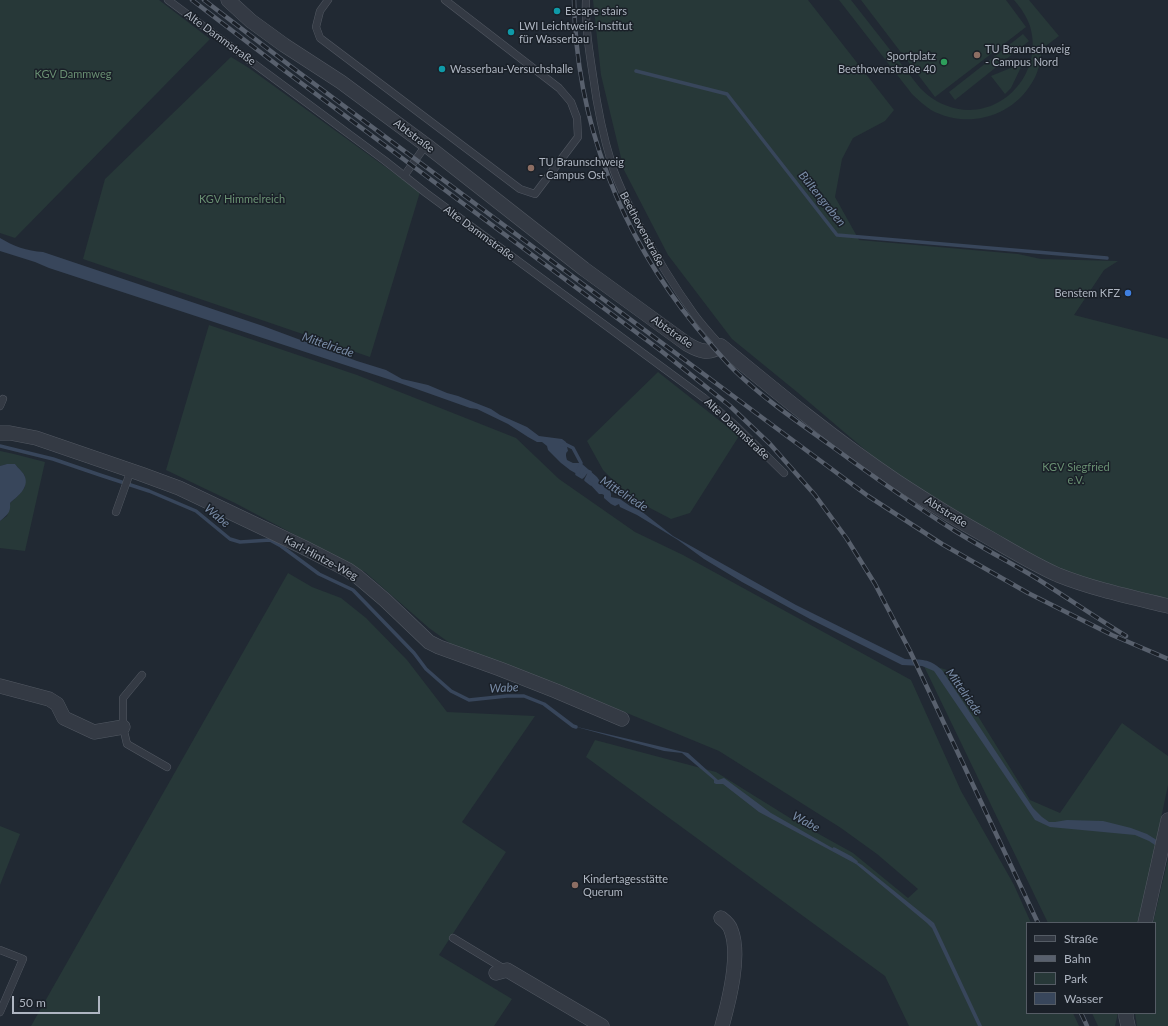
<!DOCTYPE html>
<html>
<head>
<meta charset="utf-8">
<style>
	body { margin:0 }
	#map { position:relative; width:1168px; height:1026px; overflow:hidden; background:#212933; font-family:Lato,sans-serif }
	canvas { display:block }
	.legend { position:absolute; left:1026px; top:922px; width:130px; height:92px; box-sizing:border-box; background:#1a2028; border:1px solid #555c65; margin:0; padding:5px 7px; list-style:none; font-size:12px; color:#aeb5c1 }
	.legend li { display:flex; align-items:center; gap:8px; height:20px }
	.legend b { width:20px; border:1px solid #555c65 }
	.scale { position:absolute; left:12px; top:996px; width:88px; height:18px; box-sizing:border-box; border:2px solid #aeb5c1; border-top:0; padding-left:5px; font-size:12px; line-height:14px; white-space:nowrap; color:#aeb5c1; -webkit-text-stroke:3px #1a2028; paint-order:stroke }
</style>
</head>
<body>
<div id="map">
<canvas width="1168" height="1026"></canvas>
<ul class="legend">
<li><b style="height:5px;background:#343a44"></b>Straße</li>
<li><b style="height:5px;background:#58606d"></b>Bahn</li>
<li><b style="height:11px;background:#273838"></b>Park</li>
<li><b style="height:11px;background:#38465b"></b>Wasser</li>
</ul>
<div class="scale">50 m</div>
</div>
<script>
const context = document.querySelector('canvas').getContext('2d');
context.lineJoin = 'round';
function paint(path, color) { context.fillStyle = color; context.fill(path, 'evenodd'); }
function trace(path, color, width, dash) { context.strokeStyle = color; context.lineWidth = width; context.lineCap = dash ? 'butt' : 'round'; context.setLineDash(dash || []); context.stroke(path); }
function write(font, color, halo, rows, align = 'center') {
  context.font = font + ' Lato,sans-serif'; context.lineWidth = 3; context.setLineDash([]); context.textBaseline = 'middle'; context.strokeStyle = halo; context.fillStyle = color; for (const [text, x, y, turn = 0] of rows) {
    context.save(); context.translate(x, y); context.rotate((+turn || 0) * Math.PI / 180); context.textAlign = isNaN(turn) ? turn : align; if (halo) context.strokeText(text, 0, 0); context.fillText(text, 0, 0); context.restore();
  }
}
paint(new Path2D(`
	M0,0H159L210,39L15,238L0,233Z
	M593,0H808L894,110L885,121L853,138L842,159L835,197L859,240L1018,254L1041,259L1118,261L1104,270L1074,315L1168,339V599L1076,576L1031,555L942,505L877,460L797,392L732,339L668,255L624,170L601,75Z
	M839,0H851L920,88C927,95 935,101 945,105C995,126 1045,77 1030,26C1027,17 1021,8 1014,0H1029L1059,36C1055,39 1045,46 1042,50C1041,53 1041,59 1040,62C1038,72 1034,81 1027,90C1005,119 964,128 931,110C924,105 918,100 912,94Z
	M861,0H1006L1026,27L935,97Z
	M1023,34L1029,41L955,100L949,92Z
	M231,57L249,68L420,192L370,357L83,259L105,179Z
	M1023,63L1011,88L1005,94L991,76Z
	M209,325L357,375L516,438L559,479L635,532L683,555L911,680L961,791L1014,885L1031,923H1027V1013H1073L1079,1026H909L885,976L586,757L595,740L716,772L790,818L853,853L908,898L918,889L877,854L841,828L719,751L588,697L451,644L429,628L365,572L235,503L166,470Z
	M658,372L739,436L690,513L671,519L631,498L603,470L587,441Z
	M0,451L14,454L45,462L25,551L0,548V521L7,516L10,503L17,497L25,487V476L15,464H7L0,466Z
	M288,573L312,587L341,598L366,618L407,660L447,712L535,716L462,822L506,852L439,955L512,999L494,1026H31Z
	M922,662L950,671L1030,800L1060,813L1122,723L1168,756V785L1139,923H1048Z
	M0,826L20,834L0,885Z
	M1168,859V1026H1137L1135,1013H1155V923H1153Z
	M1092,1013H1118L1115,1026H1098Z`), '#273838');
paint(new Path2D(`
	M0,238C13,246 27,251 43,252L263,326L357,361L386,370L402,379L428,385L447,393L458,396L491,409L500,415L527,427L539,436L562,439L566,442L568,451C565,453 566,456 567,460L573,463H581L597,477L604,487L610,490L611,494V497L620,499L630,506L641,511L673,536L796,605L905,659C923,660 928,658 942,670L1033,808L1042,817L1049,822H1055L1067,820L1103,821L1131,828L1147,834L1168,847V854L1149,841L1135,835L1050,827L1035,820L934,671L922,666L902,665L810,619L742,582L704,559L678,540L637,515L620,507L619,504L615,506L611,504L604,498V495L602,494H599L586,480L590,472H585L582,477L570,470L561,463L548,450L547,446L542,442H537L528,437L508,424L477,409L470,408L394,381L49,268L35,262L0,251Z
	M7,464H15C18,468 24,473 25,477C29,488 17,497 10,503C11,513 7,515 0,521V466Z
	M573,726L688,753L718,780L724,778L771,813L862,865L934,923L982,1026H978L932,928L927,923L856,864L759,812L723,784H716L714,783V780L682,753L664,751Z`), '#38465b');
trace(new Path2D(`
	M636,71L727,94L837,235L1107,258
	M562,445L565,444L573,448L581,463L577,474L582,477C585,475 585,470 590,472L586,480L591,484
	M0,446L53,459L100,475L149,491L196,511L230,539L240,542L270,540L281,546L319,574L353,590L414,653L426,669L451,691L469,700L507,696H524L544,704L573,726L576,727
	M834,849L851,858L856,862`), '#38465b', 3.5);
const lane = new Path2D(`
	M168,0L384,160L426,193L704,398L737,427L784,473
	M328,0L320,11L316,27L320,38L520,189L535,194L578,137L577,118L571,102L559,88L445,0
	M586,0C585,25 589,50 593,76C597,106 603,136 612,165C618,185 628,204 638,223C655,255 673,285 694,314C702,325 712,336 721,346
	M404,176L426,145
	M0,406L3,399
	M116,512L131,470
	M142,675L123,698V727L127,744L167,767
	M453,938L506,970
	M0,950L23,959L0,1012`);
const street = new Path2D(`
	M228,0L251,21L284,45L341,82L426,145L584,269L687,344C699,351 709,355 721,346C778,393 835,440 896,481C925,500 955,519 986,536C1009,549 1033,564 1058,575C1093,589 1131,597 1168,606
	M0,433H10L36,438L141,474L179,488L303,547L348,570L358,577L385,600L429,642L439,647L500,669L556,691L622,719
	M0,686L49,699L57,704L64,718L94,732L123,727
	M721,918C725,921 730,926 731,930C741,955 729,1001 722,1026
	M1145,923L1168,820
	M496,973L507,970L602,1026
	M1126,1013V1017L1128,1026`);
trace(lane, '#525862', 8);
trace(street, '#525862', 15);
trace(lane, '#343a44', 7);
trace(street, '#343a44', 14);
const rail = new Path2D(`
	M192,0L285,71L660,350L730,406L770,444L815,495L847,539L875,584L910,651L1038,923
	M204,0L289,65L764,419L868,496L942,544L1028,593L1112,635L1168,659
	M574,0C576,121 620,234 697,328C709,342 721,357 735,371C764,399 798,422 830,445C871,475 912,504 955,531C981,547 1009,562 1036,578C1066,597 1095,617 1126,636
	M1081,1013L1087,1026`);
trace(rail, '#58606d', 4.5);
trace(rail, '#1a2028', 3, [9]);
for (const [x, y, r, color] of [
	[557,11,4,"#0f9aa8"],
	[511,32,4,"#0f9aa8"],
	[977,55,4,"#8d6e63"],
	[944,62,4,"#2e9e5b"],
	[442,69,4,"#0f9aa8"],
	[531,168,4,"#8d6e63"],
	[1128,293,4,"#3f7fe0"],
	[575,885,4,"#8d6e63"]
]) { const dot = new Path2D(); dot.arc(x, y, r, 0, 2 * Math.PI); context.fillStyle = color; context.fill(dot); trace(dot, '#1a2028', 1.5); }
write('11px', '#aeb5c1', '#1a2028', [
	["Escape stairs",565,11],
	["LWI Leichtweiß-Institut",519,26],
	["für Wasserbau",519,39],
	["TU Braunschweig",985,49],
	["- Campus Nord",985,62],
	["Sportplatz",936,56,"right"],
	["Beethovenstraße 40",936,69,"right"],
	["Wasserbau-Versuchshalle",450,69],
	["TU Braunschweig",539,162],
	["- Campus Ost",539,175],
	["Benstem KFZ",1120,293,"right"],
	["Kindertagesstätte",583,879],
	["Querum",583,892]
], 'left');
write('11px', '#aeb5c1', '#1a2028', [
	["Alte Dammstraße",220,38,36],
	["Abtstraße",414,136,37],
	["Beethovenstraße",642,229,62],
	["Alte Dammstraße",479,233,36],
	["Abtstraße",672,332,35],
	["Alte Dammstraße",737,429,43],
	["Abtstraße",946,512,32],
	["Karl-Hintze-Weg",321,558,28]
]);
write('11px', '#698f72', '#1a2028', [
	["KGV Dammweg",73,74],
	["KGV Himmelreich",242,199],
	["KGV Siegfried",1076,467],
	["e.V.",1076,480]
]);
write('italic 12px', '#798ca7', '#1a2028', [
	["Bültengraben",822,199,51],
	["Mittelriede",328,345,19],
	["Mittelriede",624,494,33],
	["Wabe",217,516,40],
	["Wabe",504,688,-3],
	["Mittelriede",964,692,55],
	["Wabe",806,822,28]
]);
</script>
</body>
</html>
